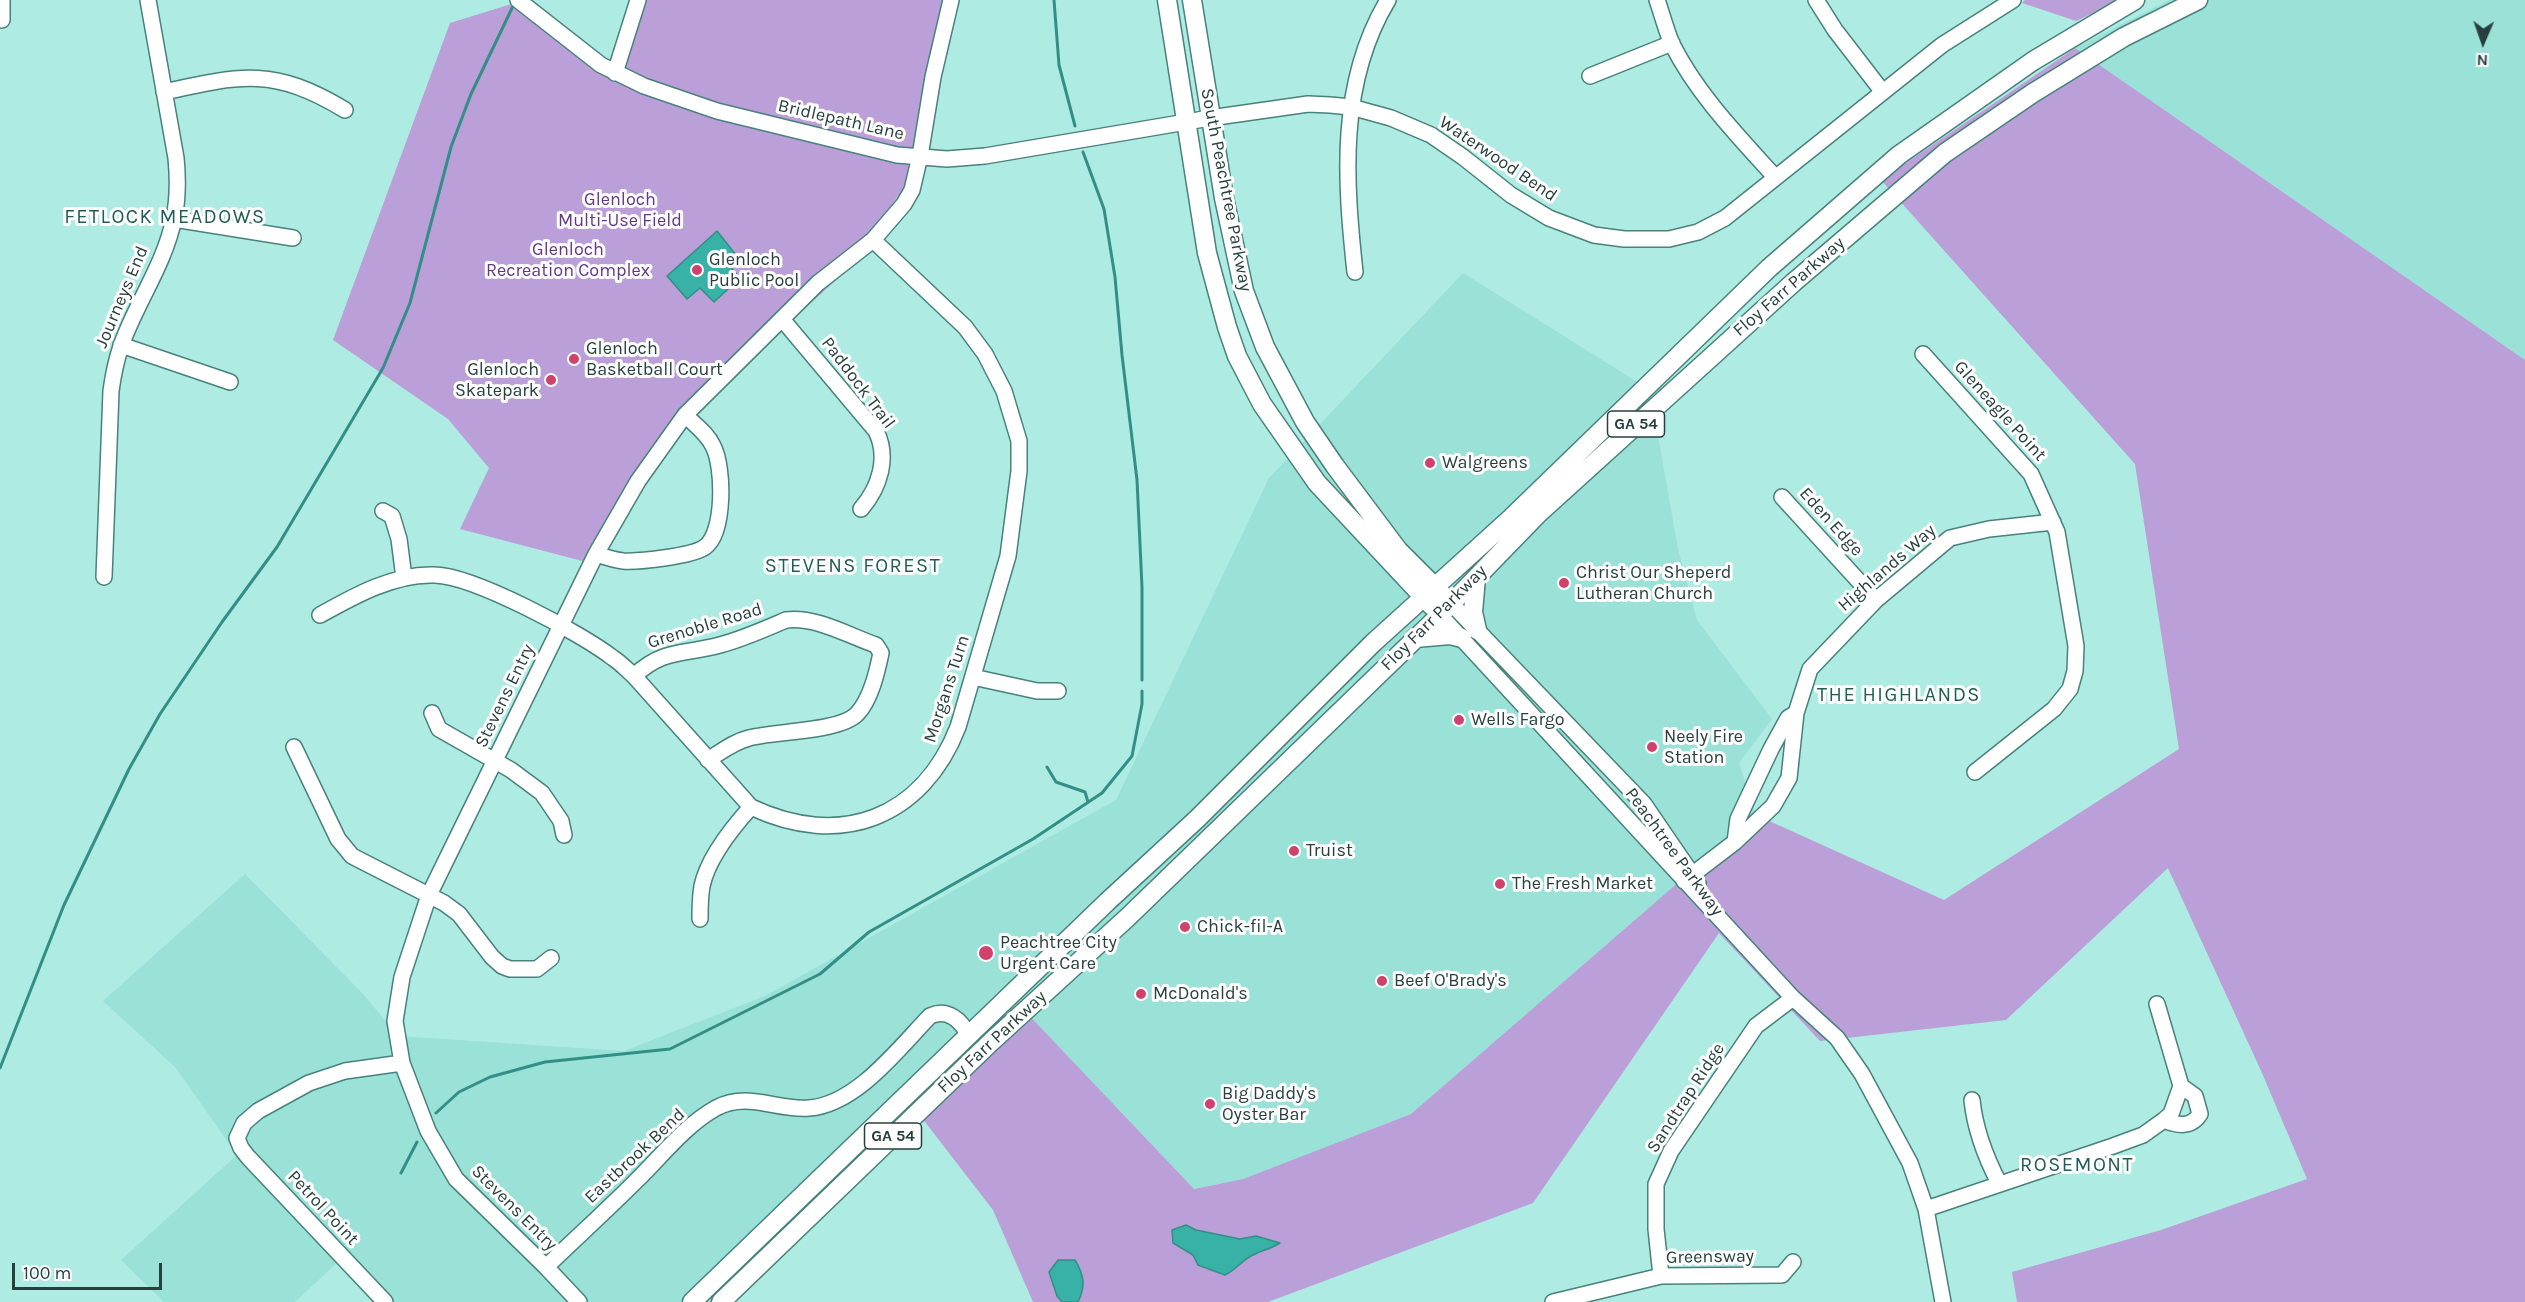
<!DOCTYPE html>
<html>
<head>
<meta charset="utf-8">
<style>
	body { margin:0 }
	#map { position:relative; width:2525px; height:1302px; overflow:hidden; background:#aeebe3; font-family:Karla,sans-serif }
	canvas { display:block }
	.north { position:absolute; left:2453px; top:12px; width:60px; height:60px; -webkit-text-stroke:4px #fefefe; paint-order:stroke; rotate:182deg; font-size:16px; font-weight:700; line-height:24px; text-align:center; color:#27403d }
	.north::after { content:''; display:block; margin:auto; width:21px; height:27px; background:#27403d; clip-path:polygon(50% 0,100% 100%,50% 72%,0 100%) }
	.scale { position:absolute; left:12px; top:1263px; width:150px; height:27px; box-sizing:border-box; border:3px solid #27403d; border-top:0; padding-left:8px; font-size:18px; line-height:21px; white-space:nowrap; color:#27403d; -webkit-text-stroke:4px #fefefe; paint-order:stroke }
</style>
</head>
<body>
<div id="map">
<canvas width="2525" height="1302"></canvas>
<div class="north">N</div>
<div class="scale">100 m</div>
</div>
<script>
const context = document.querySelector('canvas').getContext('2d');
context.lineJoin = 'round';
function paint(path, color) { context.fillStyle = color; context.fill(path, 'evenodd'); }
function trace(path, color, width, dash) { context.strokeStyle = color; context.lineWidth = width; context.lineCap = dash ? 'butt' : 'round'; context.setLineDash(dash || []); context.stroke(path); }
function write(font, color, halo, rows, align = 'center') {
  context.font = font + ' Karla,sans-serif'; context.lineWidth = 6; context.setLineDash([]); context.textBaseline = 'middle'; context.strokeStyle = halo; context.fillStyle = color; for (const [text, x, y, turn = 0] of rows) {
    context.save(); context.translate(x, y); context.rotate((+turn || 0) * Math.PI / 180); context.textAlign = isNaN(turn) ? turn : align; if (halo) context.strokeText(text, 0, 0); context.fillText(text, 0, 0); context.restore();
  }
}
paint(new Path2D(`
	M2169,0H2525V360L2075,48Z
	M1463,273L1650,390L1678,549L1697,620L1772,719L1739,763L1756,815L1411,1114L1243,1179L1194,1189L1024,1010L718,1302H381L339,1261L295,1302H164L121,1260L237,1155L176,1068L103,1001L245,874L364,995L398,1036L624,1051L765,996L1116,800L1269,478Z`), '#9ae1d8');
paint(new Path2D(`
	M641,0H956L925,158L843,274L693,408L590,563L460,529L489,468L448,419L333,340L450,23L521,1L618,74Z
	M2025,0H2121L2076,21L2022,3Z
	M2075,48L2525,360V1302H2017L2012,1272L2161,1230L2307,1179L2262,1073L2168,868L2006,1020L1820,1041L1719,933L1533,1203L1268,1302H1033L993,1210L922,1118L1024,1010L1194,1189L1243,1179L1411,1114L1756,815L1944,900L2179,749L2135,464L1881,180Z`), '#bb9fd8');
const water = new Path2D(`
	M717,231L736,255L727,263L740,278L714,302L700,288L687,299L667,276Z
	M1186,1225L1196,1230L1240,1239L1256,1236L1280,1243C1269,1250 1262,1250 1253,1255C1242,1260 1236,1270 1225,1275L1198,1265L1193,1255L1173,1243L1172,1230Z
	M1058,1260H1075C1084,1275 1086,1286 1078,1302H1062L1057,1296L1049,1272Z`);
paint(water, '#38b1a6');
trace(water, '#338f86', 1.5);
trace(new Path2D(`
	M1054,0L1059,65L1075,126
	M1083,152L1104,209L1115,277L1122,355L1137,480L1142,587V680
	M1047,767L1056,782L1085,792L1088,802
	M0,1068L64,905L129,769L160,714L222,622L277,547L383,368L410,303L451,147L471,94L514,4
	M436,1113L459,1092L490,1077L545,1062L670,1049L820,974L869,932L1033,839L1102,793L1132,756L1142,704V691
	M401,1173L417,1142`), '#338f86', 3);
const minor = new Path2D(`
	M518,0L601,65L644,86L717,111L897,155L947,159L985,156L1210,118L1308,104L1330,105L1351,107L1391,118L1431,135L1463,157L1511,195L1549,218L1594,235L1624,239H1669L1698,232L1725,218L1942,45L2013,0
	M1657,0C1662,14 1666,30 1672,44C1697,94 1738,136 1775,177
	M1816,0L1835,30L1882,91
	M2,20V0
	M615,73L638,0
	M1590,76L1672,43
	M164,92C241,75 274,67 345,110
	M174,219L293,238
	M1355,272C1345,180 1338,83 1388,0
	M782,319L876,431C889,457 880,487 861,509
	M121,345L230,382
	M1923,354L2031,474L2057,532L2076,646L2075,671L2070,689L2054,709L1975,772
	M1782,497L1876,600
	M383,511L392,516L399,539L404,578
	M596,554C605,557 614,560 623,561C639,562 693,556 705,547C725,533 724,466 713,446C707,433 695,425 685,415
	M104,577L111,391C113,376 116,361 121,346C136,303 165,264 174,218C178,198 178,178 176,158L148,0
	M1451,603L1644,804L1698,883
	M320,615C354,596 395,573 435,575C474,576 581,633 613,658C621,663 627,670 634,676L751,807C840,849 922,819 958,727L1008,556L1019,471V441L1004,391L985,354L965,327L873,240
	M1440,615L1793,998L1837,1038L1862,1074L1910,1163L1926,1209L1943,1302
	M634,676C664,648 684,655 720,645C743,639 765,629 786,620C816,616 849,636 876,645L881,653C877,672 871,699 857,714C839,732 775,731 749,738C733,742 721,752 708,760
	M973,677L1037,691H1058
	M432,713L439,729L511,770L542,793L561,821L564,835
	M294,747L338,839L352,856L444,903L459,914L492,957L502,966L510,969H537L551,958
	M1735,842L1738,819L1771,749L1788,718L1796,713
	M1684,881L1735,842L1773,806L1789,778L1796,713L1810,669L1876,600L1950,538L1989,529L2053,522
	M700,919C700,908 700,897 702,886C708,858 732,828 751,807
	M1972,1100C1975,1130 1985,1156 1999,1183
	M2164,1120C2178,1126 2191,1128 2200,1114L2195,1096L2181,1086
	M1926,1209L2113,1146L2143,1135L2164,1120L2171,1114L2181,1086L2157,1004
	M546,1267C576,1238 606,1211 635,1182C661,1157 684,1126 716,1108C748,1091 777,1111 809,1108C856,1105 899,1048 930,1016C947,1008 962,1020 968,1036
	M1661,1276L1656,1229V1184L1671,1151L1756,1026L1793,998
	M385,1302L248,1157L241,1148L237,1138L244,1123L258,1111L309,1083L345,1071L402,1063
	M579,1302L546,1267L456,1179L428,1131L402,1063L395,1021L402,977L429,895L596,554L638,481L685,415L818,283L873,240L904,204L912,190L920,156L933,77L951,0
	M1553,1302L1661,1276L1782,1275L1793,1262`);
const major = new Path2D(`
	M1167,0L1207,253L1227,327L1237,356L1262,404L1317,483L1432,606
	M1192,0L1224,198L1244,291L1265,347L1305,422L1335,466L1398,550L1442,594
	M1476,578L1473,612L1477,630
	M1415,638L1450,635L1462,638
	M692,1302L1108,901L1197,819L1373,643L1510,519L1769,268L1899,155L2033,61L2135,0
	M721,1302L991,1042L1128,917L1440,615L1539,513L1794,282L1945,153L2033,93L2124,37L2198,0`);
trace(minor, '#48827c', 18);
trace(major, '#48827c', 21);
trace(minor, '#fff', 15);
trace(major, '#fff', 18);
for (const [x, y, r, color] of [
	[697,270,6,"#d0426c"],
	[574,359,6,"#d0426c"],
	[551,380,6,"#d0426c"],
	[1430,463,6,"#d0426c"],
	[1564,583,6,"#d0426c"],
	[1459,720,6,"#d0426c"],
	[1652,747,6,"#d0426c"],
	[1294,851,6,"#d0426c"],
	[1500,884,6,"#d0426c"],
	[1185,927,6,"#d0426c"],
	[986,953,8,"#d0426c"],
	[1382,981,6,"#d0426c"],
	[1141,994,6,"#d0426c"],
	[1210,1104,6,"#d0426c"]
]) { const dot = new Path2D(); dot.arc(x, y, r, 0, 2 * Math.PI); context.fillStyle = color; context.fill(dot); trace(dot, '#fefefe', 2); }
for (const [x, y, w] of [
	[1636,424,57],
	[893,1136,57]
]) { const box = new Path2D(); box.roundRect(x - w / 2, y - 13, w, 26, 4.5); context.fillStyle = '#fefefe'; context.fill(box); trace(box, '#27403d', 1.5); }
write('bold 16px', '#27403d', null, [
	["GA 54",1636,424],
	["GA 54",893,1136]
]);
write('18px', '#27403d', '#fefefe', [
	["Bridlepath Lane",841,120,13],
	["Waterwood Bend",1498,159,34],
	["South Peachtree Parkway",1226,190,79],
	["Floy Farr Parkway",1789,287,-41],
	["Journeys End",122,297,-67],
	["Paddock Trail",858,383,53],
	["Gleneagle Point",2000,411,48],
	["Eden Edge",1831,522,48],
	["Highlands Way",1887,568,-41],
	["Floy Farr Parkway",1434,618,-45],
	["Grenoble Road",705,626,-17],
	["Morgans Turn",947,689,-72],
	["Stevens Entry",505,696,-64],
	["Peachtree Parkway",1674,852,54],
	["Floy Farr Parkway",992,1042,-43],
	["Sandtrap Ridge",1686,1098,-57],
	["Eastbrook Bend",635,1156,-43],
	["Petrol Point",323,1208,47],
	["Stevens Entry",514,1208,45],
	["Greensway",1710,1257,-1]
]);
write('18px', '#64378a', '#fefefe', [
	["Glenloch",620,200],
	["Multi-Use Field",620,221],
	["Glenloch",568,250],
	["Recreation Complex",568,271]
]);
write('18px', '#27403d', '#fefefe', [
	["Glenloch",709,260],
	["Public Pool",709,281],
	["Glenloch",586,349],
	["Basketball Court",586,370],
	["Glenloch",539,370,"right"],
	["Skatepark",539,391,"right"],
	["Walgreens",1442,463],
	["Christ Our Sheperd",1576,573],
	["Lutheran Church",1576,594],
	["Wells Fargo",1471,720],
	["Neely Fire",1664,737],
	["Station",1664,758],
	["Truist",1306,851],
	["The Fresh Market",1512,884],
	["Chick-fil-A",1197,927],
	["Peachtree City",1000,943],
	["Urgent Care",1000,964],
	["Beef O'Brady's",1394,981],
	["McDonald's",1153,994],
	["Big Daddy's",1222,1094],
	["Oyster Bar",1222,1115]
], 'left');
context.letterSpacing = '1.5px';
write('20px', '#215d57', '#fefefe', [
	["FETLOCK MEADOWS",165,217],
	["STEVENS FOREST",853,566],
	["THE HIGHLANDS",1899,695],
	["ROSEMONT",2077,1165]
]);
context.letterSpacing = '0px';
</script>
</body>
</html>
